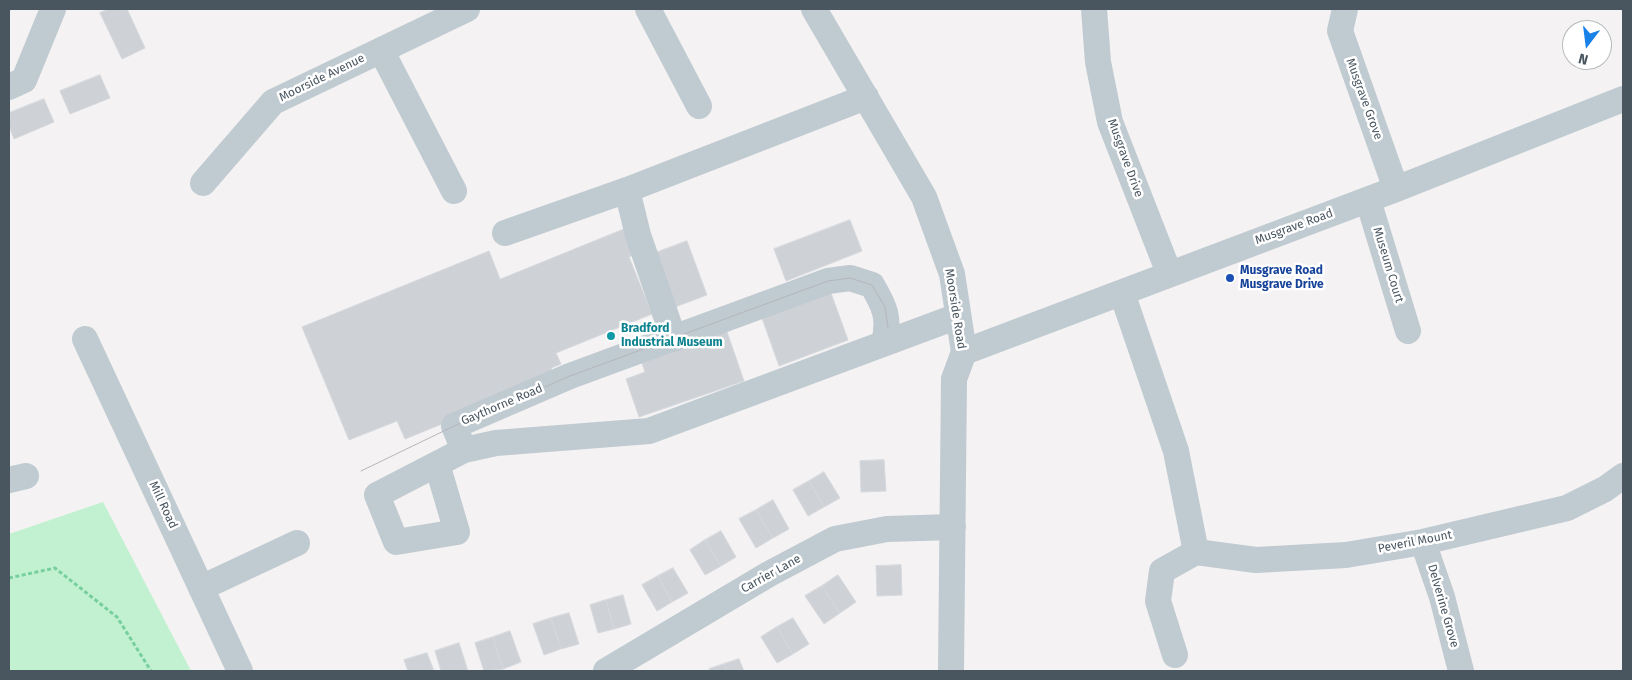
<!DOCTYPE html>
<html>
<head>
<meta charset="utf-8">
<style>
	body { margin:0 }
	#map { position:relative; width:1632px; height:680px; overflow:hidden; background:#f4f2f2; font-family:"Fira Sans",sans-serif }
	canvas { display:block }
	.frame { position:absolute; inset:0; border:10px solid #495660; pointer-events:none }
	.north { position:absolute; left:1562px; top:20px; width:50px; height:50px; box-sizing:border-box; background:#fff; border:1px solid #b6bbbf; border-radius:50%; rotate:195deg; font-size:14px; font-weight:700; line-height:20px; text-align:center; color:#495660 }
	.north::after { content:''; display:block; margin:auto; width:18px; height:22px; background:#1781e8; clip-path:polygon(50% 0,100% 100%,50% 72%,0 100%) }
</style>
</head>
<body>
<div id="map">
<canvas width="1632" height="680"></canvas>
<div class="frame"></div>
<div class="north">N</div>
</div>
<script>
const context = document.querySelector('canvas').getContext('2d');
context.lineJoin = 'round';
function paint(path, color) { context.fillStyle = color; context.fill(path, 'evenodd'); }
function trace(path, color, width, dash) { context.strokeStyle = color; context.lineWidth = width; context.lineCap = dash ? 'butt' : 'round'; context.setLineDash(dash || []); context.stroke(path); }
function write(font, color, halo, rows, align = 'center') {
  context.font = font + ' "Fira Sans",sans-serif'; context.lineWidth = 5; context.setLineDash([]); context.textBaseline = 'middle'; context.strokeStyle = halo; context.fillStyle = color; for (const [text, x, y, turn = 0] of rows) {
    context.save(); context.translate(x, y); context.rotate((+turn || 0) * Math.PI / 180); context.textAlign = isNaN(turn) ? turn : align; if (halo) context.strokeText(text, 0, 0); context.fillText(text, 0, 0); context.restore();
  }
}
paint(new Path2D(`
	M103,502L191,671H9V534Z`), '#c1f1d0');
const building = new Path2D(`
	M109,9H127L145,48L122,59L100,13Z
	M100,75L110,98L70,114L60,91Z
	M44,99L54,122L14,139L9,126V113Z
	M850,220L862,251L786,281L774,249Z
	M627,228L637,253L629,257L652,314L556,353L561,364L551,368L555,378L405,439L397,421L349,440L302,327L489,251L500,279Z
	M687,241L707,295L675,307L655,253Z
	M831,293L848,340L779,366L762,318Z
	M725,326L744,381L639,417L626,379L645,372L639,355Z
	M884,460L886,491L861,492L860,461Z
	M824,472L840,498L824,507L809,481Z
	M809,481L824,507L808,516L793,490Z
	M773,500L789,529L773,538L756,510Z
	M756,510L773,538L756,548L739,519Z
	M721,531L736,557L721,566L705,540Z
	M705,540L721,566L705,575L690,550Z
	M901,565L902,595L877,596L876,566Z
	M673,568L688,593L672,602L658,576Z
	M838,575L856,602L840,613L822,586Z
	M658,576L672,602L657,611L642,585Z
	M822,586L840,613L824,624L805,596Z
	M623,595L631,624L614,629L606,600Z
	M606,600L614,629L598,633L590,605Z
	M569,613L579,644L561,649L551,618Z
	M551,618L561,649L544,655L533,624Z
	M793,618L809,644L793,654L777,627Z
	M777,627L793,654L777,663L761,637Z
	M510,631L521,662L503,669L493,637Z
	M493,637L503,669L484,671L475,643Z
	M459,643L468,671H441L435,651Z
	M427,653L434,671H408L404,660Z
	M739,659L744,671H727L724,664Z
	M724,664L727,671H710L709,669Z`);
paint(building, '#ced1d6');
trace(building, '#d5d8dd', 1);
trace(new Path2D(`
	M9,578L55,568L117,617L151,671`), '#78cf9e', 3, [4, 2.5]);
trace(new Path2D(`
	M648,9L699,106
	M814,9L924,197L952,274L964,352L954,379L951,671
	M1094,9L1098,62L1110,122L1169,273
	M1345,9L1340,31L1396,189
	M381,50L454,191
	M9,87L24,80L53,9
	M203,183L273,102L467,9
	M627,190L638,235L674,339
	M1368,200L1408,331
	M505,233L627,190L866,97
	M1122,293L1176,451L1196,552L1256,560L1346,555L1423,542L1567,508L1605,489L1623,476
	M85,339L240,671
	M884,343C890,318 885,307 872,285L850,278L828,281L570,376L454,426L464,450L496,443L649,431L958,316
	M964,352L1396,189L1623,99
	M437,464L457,532L396,542L377,495L464,450
	M9,480L26,476
	M1423,542L1442,597L1461,671
	M201,588L297,543
	M1175,655L1158,601L1162,571L1196,552
	M606,671L769,574L835,539L887,529L953,527`), '#bfcad1', 26);
trace(new Path2D(`
	M361,471L454,426L570,376L828,281L850,278L872,285L885,307L888,328`), '#b4b7bc', 1);
for (const [x, y, r, color] of [
	[1230,278,5,"#1a4fb4"],
	[611,336,5,"#0f9aa8"]
]) { const dot = new Path2D(); dot.arc(x, y, r, 0, 2 * Math.PI); context.fillStyle = color; context.fill(dot); trace(dot, '#fff', 2); }
write('12px', '#495660', '#fff', [
	["Moorside Avenue",322,78,-26],
	["Musgrave Grove",1364,99,70],
	["Musgrave Drive",1125,158,70],
	["Musgrave Road",1294,227,-20],
	["Museum Court",1388,265,73],
	["Moorside Road",955,309,81],
	["Gaythorne Road",502,405,-23],
	["Mill Road",163,505,65],
	["Peveril Mount",1415,542,-11],
	["Carrier Lane",771,574,-29],
	["Delverine Grove",1443,606,74]
]);
write('bold 12px', '#164399', '#fff', [
	["Musgrave Road",1240,271],
	["Musgrave Drive",1240,285]
], 'left');
write('bold 12px', '#0d838f', '#fff', [
	["Bradford",621,329],
	["Industrial Museum",621,343]
], 'left');
</script>
</body>
</html>
